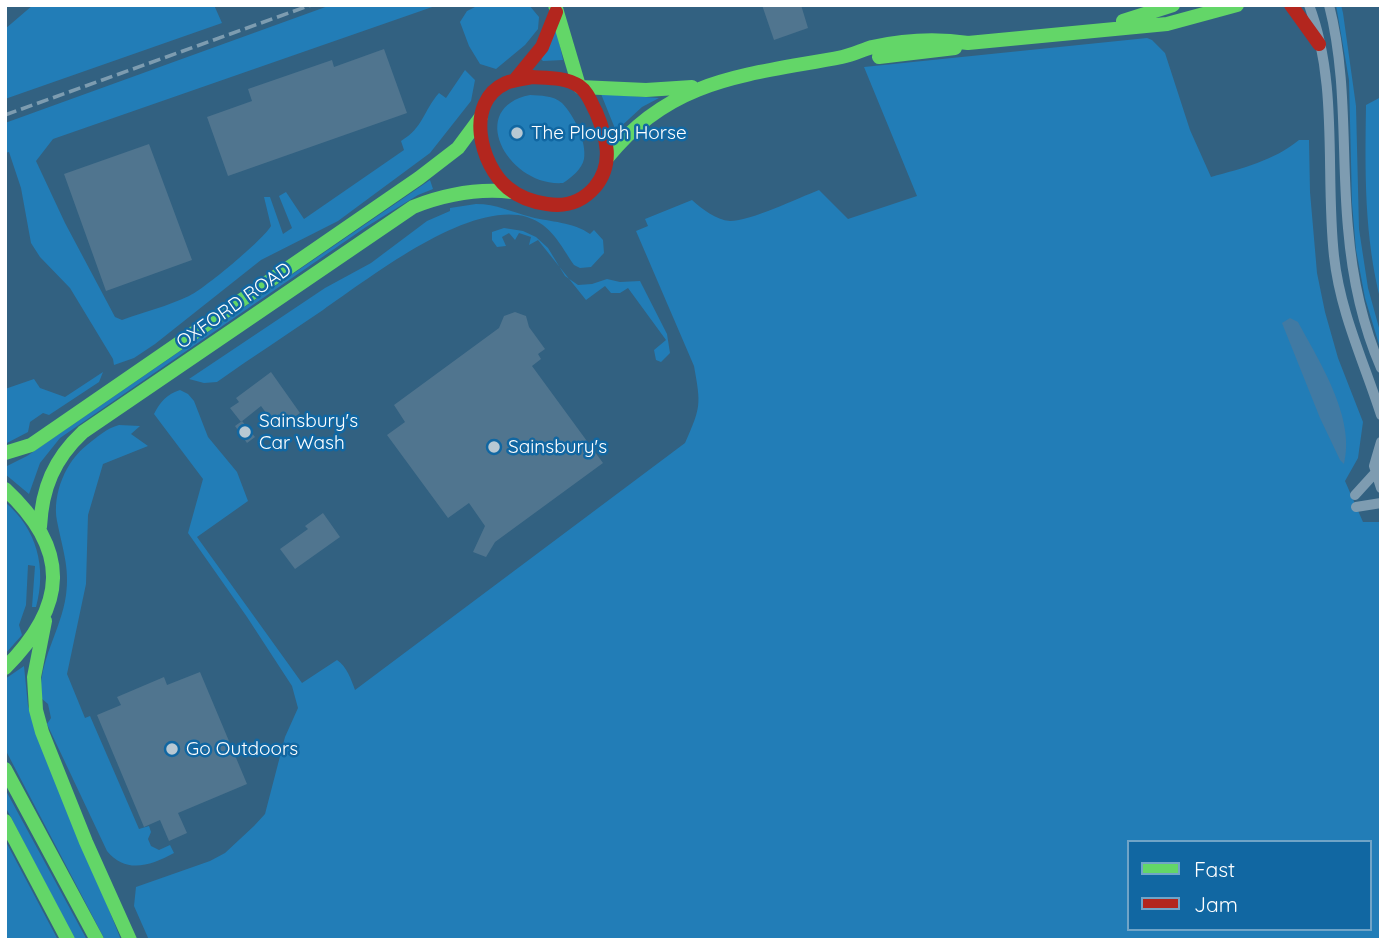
<!DOCTYPE html>
<html>
<head>
<meta charset="utf-8">
<style>
	body { margin:0 }
	#map { position:relative; width:1386px; height:945px; overflow:hidden; background:#326181; font-family:Quicksand,sans-serif }
	canvas { display:block }
	.frame { position:absolute; inset:0; border:7px solid #fff; pointer-events:none }
	.legend { position:absolute; left:1127px; top:840px; width:245px; height:91px; box-sizing:border-box; background:#1167a2; border:2px solid #70a4c7; margin:0; padding:9px 12px; list-style:none; font-size:21px; color:#fff }
	.legend li { display:flex; align-items:center; gap:14px; height:35px }
	.legend b { width:35px; border:2px solid #70a4c7 }
</style>
</head>
<body>
<div id="map">
<canvas width="1386" height="945"></canvas>
<div class="frame"></div>
<ul class="legend">
<li><b style="height:9px;background:#63d668"></b>Fast</li>
<li><b style="height:9px;background:#b3261e"></b>Jam</li>
</ul>
</div>
<script>
const context = document.querySelector('canvas').getContext('2d');
context.lineJoin = 'round';
function paint(path, color) { context.fillStyle = color; context.fill(path, 'evenodd'); }
function trace(path, color, width, dash) { context.strokeStyle = color; context.lineWidth = width; context.lineCap = dash ? 'butt' : 'round'; context.setLineDash(dash || []); context.stroke(path); }
function write(font, color, halo, rows, align = 'center') {
  context.font = font + ' Quicksand,sans-serif'; context.lineWidth = 5; context.setLineDash([]); context.textBaseline = 'middle'; context.strokeStyle = halo; context.fillStyle = color; for (const [text, x, y, turn = 0] of rows) {
    context.save(); context.translate(x, y); context.rotate((+turn || 0) * Math.PI / 180); context.textAlign = isNaN(turn) ? turn : align; if (halo) context.strokeText(text, 0, 0); context.fillText(text, 0, 0); context.restore();
  }
}
paint(new Path2D(`
	M33,5H214L222,23L5,99V29Z
	M331,5H438L53,139L36,161L65,223L115,317L122,320C144,312 168,306 189,296C203,290 264,239 271,226L264,197H270L283,234L292,228L279,196L286,192L304,219L404,150L401,141C424,127 423,111 439,93L446,98L465,70L475,80L471,101L430,153L338,221L261,260L155,344L134,358L114,365L113,359L70,288L40,257L31,243L21,188L9,152L5,153V123Z
	M479,5H529L539,17L538,29L525,45L496,69L480,64L469,46L460,22L467,11Z
	M1336,5H1341L1343,13L1356,106L1359,229L1368,288L1381,335V351L1365,298L1356,250L1352,203L1349,80Z
	M554,29L557,32L563,60L543,61L541,59Z
	M1147,38L1152,40L1165,53L1190,130L1211,177C1243,168 1273,161 1299,140H1309L1310,192L1317,273L1325,312L1338,358L1363,422L1358,458L1345,481L1363,522H1381V940H149L134,906L136,887L210,861L225,853L254,826L265,814L285,737L298,708L292,686L247,617L188,533L203,479L154,414C160,402 167,394 180,390L188,394L194,401L208,437L237,472L248,501L197,537L302,683L337,660C347,667 351,679 355,690L685,443C701,407 701,405 694,366L636,231L648,226L645,219L692,200C702,209 716,220 730,221C751,221 798,198 819,190L848,219L917,196L864,67ZM1129,842H1370V929H1129Z
	M601,94L659,98L642,107L616,131Z
	M530,95C541,96 553,95 562,103C574,115 587,142 584,159C582,169 571,178 563,183C508,187 465,108 530,95Z
	M1381,97V302C1364,236 1365,172 1366,105Z
	M430,180L433,189L418,195L366,227L60,438L40,463L29,494L5,474V467L27,456Z
	M476,204C497,204 511,212 531,217C550,222 574,222 590,234L594,230L603,240L604,253L591,267L580,268L574,265C560,245 552,225 527,217C468,200 370,278 323,310C288,334 252,357 217,382L204,383L189,379L325,288L371,263L427,221L450,211V208Z
	M504,228L523,231L536,237L548,248L565,276L578,285L592,284L607,279L620,282L640,281L667,334L670,353L661,362L656,360L654,350L666,340L628,288L620,293H611L605,286L586,300L538,240L529,245L531,237L519,233L515,240L509,233L502,237L506,246L497,247L492,240V232Z
	M103,372L99,382L49,415L43,413L30,422L28,432L5,444V389L34,379L40,388L65,397Z
	M119,425L140,426L131,434L148,446L103,464L88,515L86,584L67,674L85,718L90,716L139,829L149,826L151,832L148,839L151,846L159,850L170,845L174,853C150,866 126,874 107,851L47,724L51,718L48,704L41,698C38,661 61,631 66,595C70,568 62,547 57,521C52,494 66,461 87,445C97,437 107,428 119,425Z
	M5,502C37,529 47,568 36,607H32L35,566L28,565L26,605L19,625L22,635L5,654Z
	M24,666L28,706L121,940H105L5,749V679Z
	M5,789L87,940H75L5,806Z
	M5,840L58,940H5Z`), '#227db7');
paint(new Path2D(`
	M1290,318L1298,322C1319,361 1356,418 1344,464L1340,460L1320,418L1282,323Z`), '#417aa3');
paint(new Path2D(`
	M762,5H801L808,28L774,40Z
	M384,49L407,113L228,176L207,117L252,101L248,89L332,60L334,67Z
	M149,144L192,260L106,291L64,174Z
	M515,312L526,316L529,327L545,349L538,354L541,359L532,366L603,463L495,542L486,557L473,552L485,526L469,503L448,518L387,435L405,422L394,405L499,328L504,316Z
	M271,372L300,413L278,429L261,406L241,422L230,408L239,402L236,398Z
	M242,421L255,437L247,443L235,426Z
	M323,513L340,537L295,569L280,549L308,529L305,526Z
	M200,672L247,784L178,813L187,833L169,841L160,820L144,827L97,715L121,705L117,697L164,677L167,685Z`), '#50758f');
trace(new Path2D(`
	M1309,5C1339,84 1325,174 1334,256C1340,312 1364,362 1381,415
	M1329,5C1348,79 1341,154 1348,228C1352,276 1362,324 1381,368
	M1381,442L1374,466L1381,488
	M1355,495L1375,473
	M1356,507L1381,503`), '#7e9cb1', 10);
trace(new Path2D(`
	M555,5L579,86
	M1123,21L1173,5
	M879,57L955,48
	M580,87L646,90L692,87
	M608,157C672,77 749,75 842,57C853,55 862,50 872,47C904,40 936,38 968,43L1167,24L1237,5
	M5,453L31,445L419,178L458,148L481,117
	M5,489C71,550 67,606 5,668
	M40,527C42,488 54,459 83,432L413,207C446,194 477,188 512,192
	M45,621L34,677L36,710L42,732L86,842L130,940
	M5,769L97,940
	M5,821L68,940`), '#63d668', 14);
trace(new Path2D(`
	M1291,5L1319,44
	M532,77C547,78 565,77 579,86C588,92 591,103 596,112C607,138 614,164 595,187C582,202 565,207 547,204C533,202 520,198 508,188C480,165 464,102 506,83C514,80 524,79 532,77Z
	M515,80L542,47L556,12`), '#b3261e', 14);
trace(new Path2D(`
	M5,115L311,5`), '#7d9cb0', 3.5, [12, 5]);
for (const [x, y, r, color] of [
	[517,133,7,"#b7c8d3"],
	[245,432,7,"#b7c8d3"],
	[494,447,7,"#b7c8d3"],
	[172,749,7,"#b7c8d3"]
]) { const dot = new Path2D(); dot.arc(x, y, r, 0, 2 * Math.PI); context.fillStyle = color; context.fill(dot); trace(dot, '#1167a2', 2.5); }
write('19px', '#fff', '#1167a2', [
	["The Plough Horse",531,133],
	["Sainsbury's",259,421],
	["Car Wash",259,443],
	["Sainsbury's",508,447],
	["Go Outdoors",186,749]
], 'left');
write('19px', '#fff', '#1167a2', [
	["OXFORD ROAD",234,306,-35]
]);
</script>
</body>
</html>
